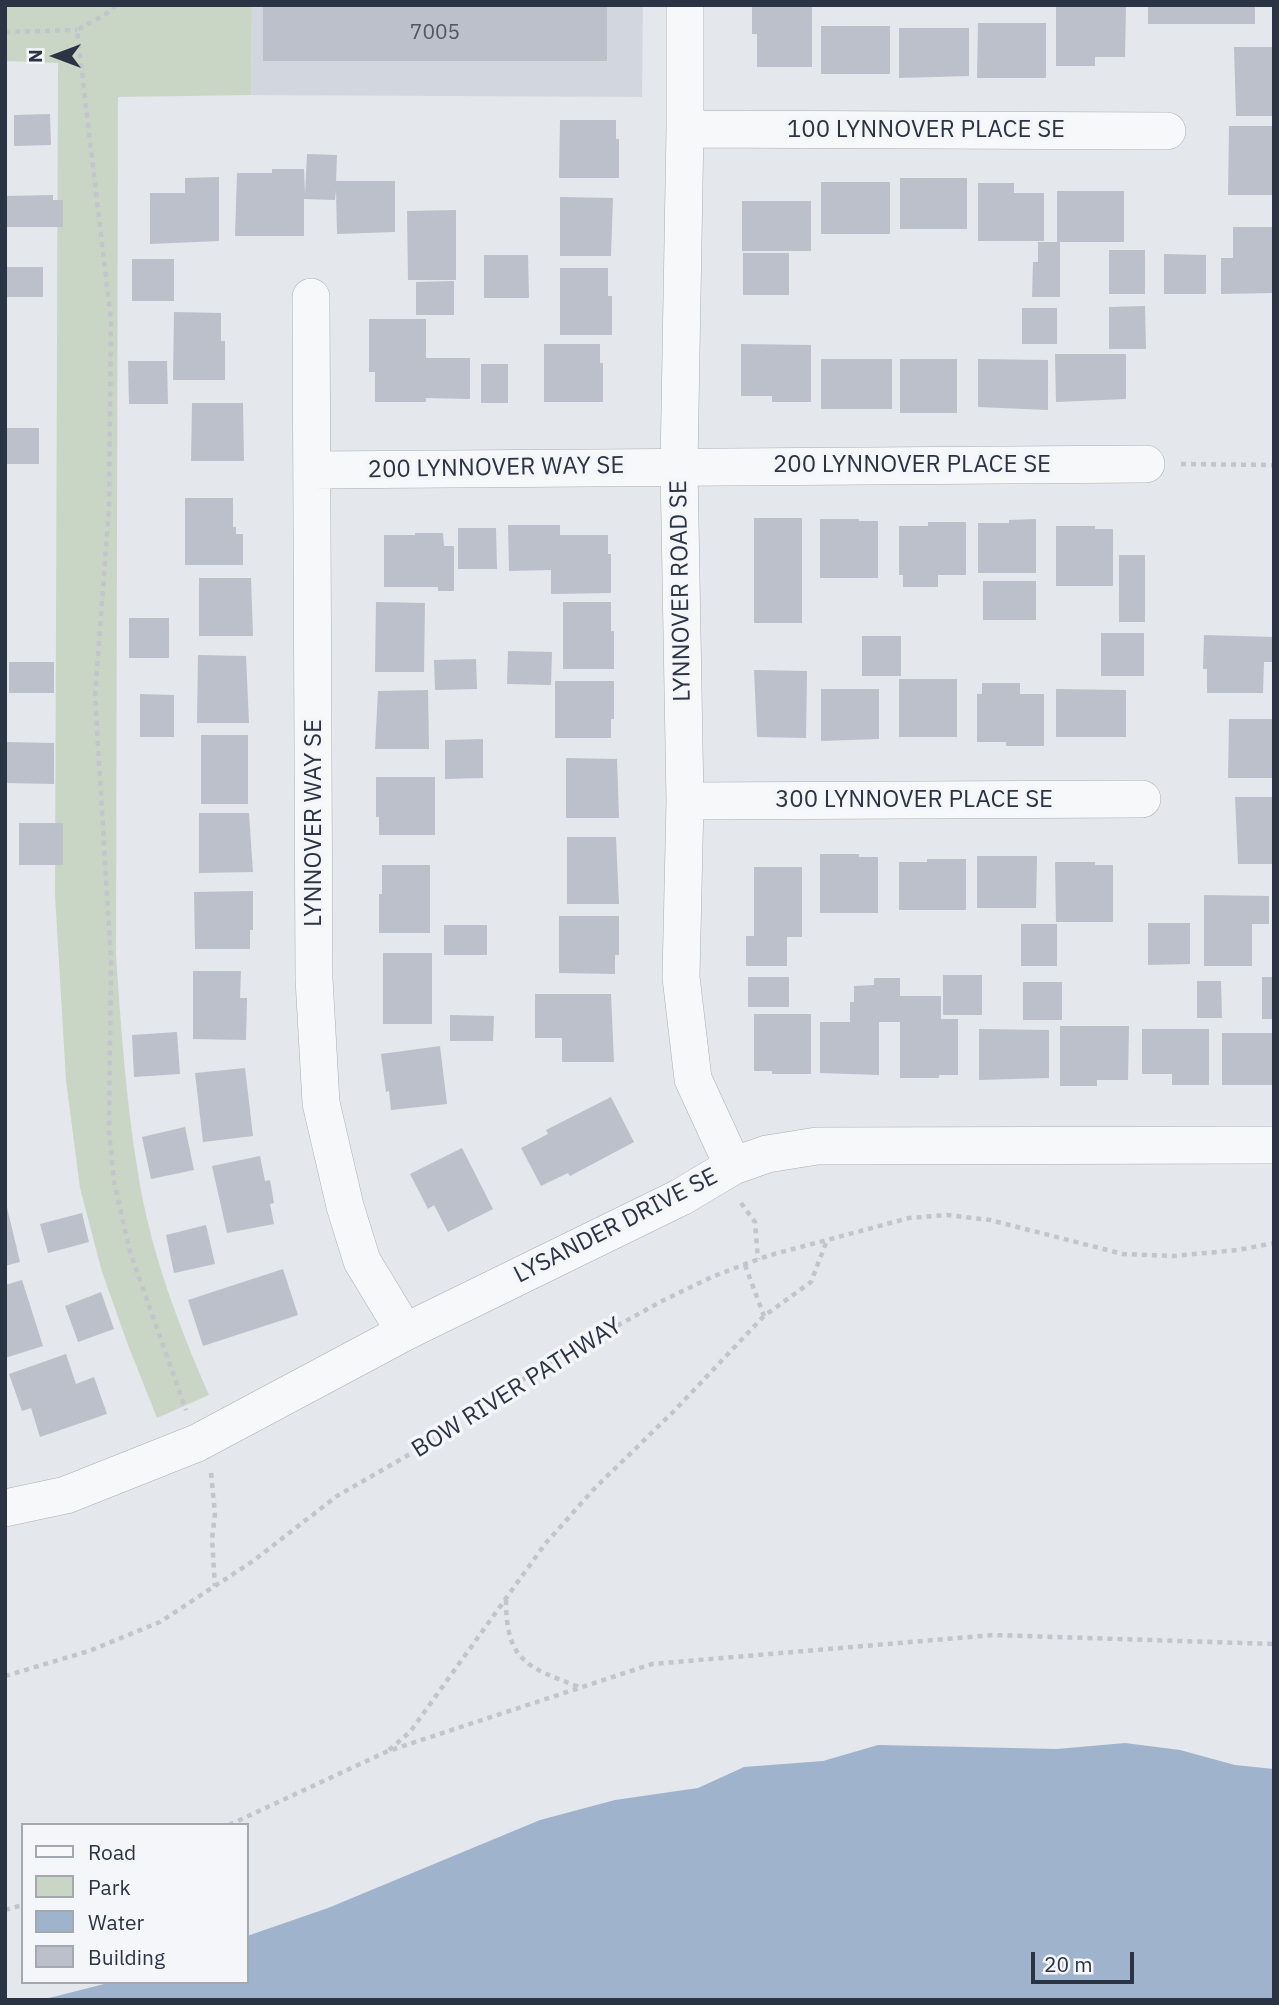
<!DOCTYPE html>
<html>
<head>
<meta charset="utf-8">
<style>
	body { margin:0 }
	#map { position:relative; width:1279px; height:2005px; overflow:hidden; background:#e4e7ec; font-family:"IBM Plex Sans",sans-serif }
	canvas { display:block }
	.frame { position:absolute; inset:0; border:7px solid #2b3445; pointer-events:none }
	.legend { position:absolute; left:21px; top:1823px; width:228px; height:161px; box-sizing:border-box; background:#f4f6f9; border:2px solid #a4a8b1; margin:0; padding:9px 12px; list-style:none; font-size:21px; color:#2b3445 }
	.legend li { display:flex; align-items:center; gap:14px; height:35px }
	.legend b { width:35px; border:2px solid #a4a8b1 }
	.north { position:absolute; left:21px; top:21px; width:70px; height:70px; -webkit-text-stroke:5px #f4f6f9; paint-order:stroke; rotate:270deg; font-size:19px; font-weight:700; line-height:28px; text-align:center; color:#2b3445 }
	.north::after { content:''; display:block; margin:auto; width:24px; height:32px; background:#2b3445; clip-path:polygon(50% 0,100% 100%,50% 72%,0 100%) }
	.scale { position:absolute; left:1031px; top:1952px; width:103px; height:32px; box-sizing:border-box; border:4px solid #2b3445; border-top:0; padding-left:9px; font-size:21px; line-height:24px; white-space:nowrap; color:#2b3445; -webkit-text-stroke:5px #f4f6f9; paint-order:stroke }
</style>
</head>
<body>
<div id="map">
<canvas width="1279" height="2005"></canvas>
<div class="frame"></div>
<ul class="legend">
<li><b style="height:9px;background:#f7f8fa"></b>Road</li>
<li><b style="height:19px;background:#c9d6c5"></b>Park</li>
<li><b style="height:19px;background:#9fb4cc"></b>Water</li>
<li><b style="height:19px;background:#bbc0ca"></b>Building</li>
</ul>
<div class="north">N</div>
<div class="scale">20 m</div>
</div>
<script>
const context = document.querySelector('canvas').getContext('2d');
context.lineJoin = 'round';
function paint(path, color) { context.fillStyle = color; context.fill(path, 'evenodd'); }
function trace(path, color, width, dash) { context.strokeStyle = color; context.lineWidth = width; context.lineCap = dash ? 'butt' : 'round'; context.setLineDash(dash || []); context.stroke(path); }
function write(font, color, halo, rows, align = 'center') {
  context.font = font + ' "IBM Plex Sans",sans-serif'; context.lineWidth = 7; context.setLineDash([]); context.textBaseline = 'middle'; context.strokeStyle = halo; context.fillStyle = color; for (const [text, x, y, turn = 0] of rows) {
    context.save(); context.translate(x, y); context.rotate((+turn || 0) * Math.PI / 180); context.textAlign = isNaN(turn) ? turn : align; if (halo) context.strokeText(text, 0, 0); context.fillText(text, 0, 0); context.restore();
  }
}
paint(new Path2D(`
	M252,5H643L642,97L251,95Z`), '#d2d6de');
paint(new Path2D(`
	M5,5H252L251,95L118,97L116,955C121,1028 126,1101 138,1173C150,1250 178,1324 209,1395L157,1418L128,1345L102,1272L80,1188L66,1080L55,895L58,63L5,61Z`), '#c9d6c5');
paint(new Path2D(`
	M1125,1743L1180,1750L1235,1765L1274,1769V2000H41L112,1982H247V1936L328,1908L540,1820L615,1800L698,1788L744,1767L823,1761L878,1745L1057,1749Z`), '#9fb4cc');
paint(new Path2D(`
	M263,5H607V61H263Z
	M752,5H812V67H757V34H752Z
	M1148,5H1255V24H1148Z
	M1056,6H1126L1125,57H1095V66H1056Z
	M978,23H1046V78H977Z
	M821,26H890V74H821Z
	M899,28H969V76L899,78Z
	M1234,47H1274V116H1236Z
	M50,114L51,145L14,146V115Z
	M560,120H616V139H619V178H559Z
	M1229,126H1274V195H1228Z
	M307,154L337,155L336,181H395V232L337,234L336,190L335,200L304,199V236H235L237,173H272V169H304L305,194Z
	M219,177V241L150,244V193H185V178Z
	M900,178H967V229H900Z
	M821,182H890V234H821Z
	M978,183H1014V193H1044V241H978Z
	M1057,191H1124V242H1060V297H1032L1033,262H1038V242H1057Z
	M53,195V200H63V227H5V196Z
	M560,197L613,198L611,256H560Z
	M742,201H811V251H742Z
	M456,210V280H408L407,211Z
	M1233,227H1274V293L1221,294V258H1233Z
	M1109,250H1145V294H1109Z
	M743,253H789V295H743Z
	M1164,254L1206,255V294H1164Z
	M484,255H528L529,298H484Z
	M132,259H174V301H132Z
	M5,267H43V297H5Z
	M560,268H608V296H612V335H560Z
	M454,281V315H416V282Z
	M1145,306L1146,349H1109V307Z
	M1022,308H1057V344H1022Z
	M174,312L221,313V341H225V380H173Z
	M369,319H426V358H470V399L426,398V402H375V372H369Z
	M544,344H600V363H603V402H544Z
	M741,344L811,345V402H772V396H741Z
	M1055,354H1126V399L1056,402Z
	M821,359H892V409H821Z
	M900,359H957V413H900Z
	M978,359L1048,360V410L978,407Z
	M128,361H167L168,404H129Z
	M481,364H508V403H481Z
	M192,403H243L244,461H191Z
	M5,428H39V464H5Z
	M185,498H233V527H236V534H243V565H185Z
	M754,518H802V623H754Z
	M820,519H859V521H878V578H820Z
	M1036,519V573H978V523H1009V520Z
	M928,522H966V575H938V587H903V575H899V526H928Z
	M508,525H560V535H608V554H611V593L551,594V570L509,571Z
	M1056,526H1095V529H1113V586H1056Z
	M458,528H496L497,569H458Z
	M415,533H443L444,546H454V591H438V587H384V535H415Z
	M1119,555H1145V622H1119Z
	M199,578H251L253,636H199Z
	M983,581H1036V620H983Z
	M376,602L425,603L424,672H375Z
	M563,602H611V631H614V669H563Z
	M129,618H169V658H129Z
	M1101,633H1144V676H1101Z
	M1204,635L1274,637V662H1264L1263,693H1207V669H1203Z
	M862,636H901V676H862Z
	M508,651L552,652L551,685L507,684Z
	M198,655L246,656L249,723H197Z
	M476,659L477,689L435,690L434,660Z
	M9,662H54V693H9Z
	M754,670L807,671L806,738L757,737Z
	M899,679H957V737H899Z
	M555,681H614V719H611V738H555Z
	M982,683H1020V694H1044V746H1006V742H977V694H982Z
	M821,689H879V739L821,741Z
	M1056,689L1126,690V737H1056Z
	M428,690L429,749H375L378,691Z
	M140,694L174,695V737H140Z
	M1229,719H1274V778H1228Z
	M201,735H248V804H201Z
	M483,739V778L445,779V740Z
	M5,742L54,743V784L5,783Z
	M566,758L617,759L619,818H566Z
	M376,777H435V835H379V817H376Z
	M1235,797H1274V864H1238Z
	M199,813H249L253,872L199,873Z
	M19,823H63V865H19Z
	M567,837H616L619,904H567Z
	M820,854H859V857H878V913H820Z
	M977,856H1037L1036,908H977Z
	M927,859H966V910H899V862H927Z
	M1055,862H1095V865H1113V922H1056Z
	M382,865H430V933H379V894H382Z
	M754,867H802V937H787V966H746V936H754Z
	M253,891V930H250V949H195L194,892Z
	M1204,895L1269,896V924H1252V966H1204Z
	M559,916H619V955H615V974L559,973Z
	M1148,923H1190V964L1148,965Z
	M1021,924H1057V966H1021Z
	M444,925H487V955H444Z
	M383,953H432V1024H383Z
	M193,971H241L240,998H247L246,1040L193,1039Z
	M943,975H982V1015H943Z
	M748,977H789V1007H748Z
	M1262,977H1274V1019H1262Z
	M874,978H900V996H941V1019H958V1075H939V1078H900V1022H879V1075L820,1073V1022H850V1002H854V986L874,985Z
	M1197,981H1221L1222,1018H1197Z
	M1023,982H1062V1020H1023Z
	M535,994H611L614,1062H562V1038H535Z
	M754,1014H811V1074H772V1071H754Z
	M450,1015L494,1016L493,1041H450Z
	M1060,1026H1129L1128,1080H1097V1086H1060Z
	M979,1029L1049,1030V1078L979,1080Z
	M1142,1029H1209V1085H1172V1074H1142Z
	M177,1032L180,1074L134,1077L132,1035Z
	M1222,1033H1274V1085H1222Z
	M440,1046L447,1104L391,1110L389,1091L386,1092L381,1054Z
	M245,1068L253,1136L203,1142L195,1073Z
	M611,1097L634,1142L570,1176L568,1173L541,1186L521,1148L548,1134L546,1130Z
	M185,1127L194,1170L151,1179L142,1137Z
	M462,1148L493,1209L448,1232L434,1205L428,1209L410,1174Z
	M260,1156L265,1181L270,1180L274,1203L270,1204L274,1224L227,1233L212,1166Z
	M5,1199L20,1262L5,1266Z
	M82,1213L89,1242L48,1253L40,1224Z
	M206,1225L215,1264L174,1273L166,1235Z
	M283,1269L298,1315L203,1346L188,1300Z
	M22,1280L43,1346L5,1358V1285Z
	M101,1292L114,1329L78,1342L65,1306Z
	M66,1354L76,1384L94,1377L107,1414L40,1437L31,1408L22,1411L9,1374Z`), '#bbc0ca');
const street = new Path2D(`
	M685,5V129L679,466L685,801L681,977L693,1079L733,1166
	M685,129L1167,131
	M311,297L314,979L321,1103L345,1206L362,1261L405,1332
	M312,470L1146,464
	M685,801L1142,799
	M5,1508L66,1495L197,1443L405,1332L681,1197L733,1166L767,1154L817,1146L1274,1145`);
trace(street, '#a9aeb7', 38);
trace(new Path2D(`
	M116,5L106,14L77,30L111,320L109,507L95,696L111,961L109,1132L114,1182L130,1252L186,1410
	M5,32L77,30
	M1181,464L1274,465
	M741,1203L755,1222L758,1259
	M745,1265L764,1316
	M211,1473L215,1514L212,1539L215,1586
	M506,1600C506,1661 527,1667 579,1687
	M5,1676L89,1651L160,1622L253,1561L337,1496L424,1446L537,1370L662,1301L714,1276L767,1256L909,1218L947,1215L990,1220L1123,1254L1173,1256L1238,1250L1274,1243
	M389,1750L410,1732L545,1544L595,1488L674,1411L764,1316L811,1282L827,1240
	M229,1825L388,1751L652,1664L993,1635L1274,1644
	M5,1910L23,1905`), '#c2c5cb', 4.5, [5, 5]);
trace(street, '#f7f8fa', 37);
write('21px', '#4f5766', null, [
	["7005",435,33]
]);
write('24px', '#2b3445', '#f4f6f9', [
	["100 LYNNOVER PLACE SE",926,130],
	["200 LYNNOVER PLACE SE",912,465],
	["200 LYNNOVER WAY SE",496,468,-1],
	["LYNNOVER ROAD SE",681,591,-91],
	["300 LYNNOVER PLACE SE",914,800],
	["LYNNOVER WAY SE",314,823,-90],
	["LYSANDER DRIVE SE",616,1226,-27],
	["BOW RIVER PATHWAY",517,1388,-32]
]);
</script>
</body>
</html>
